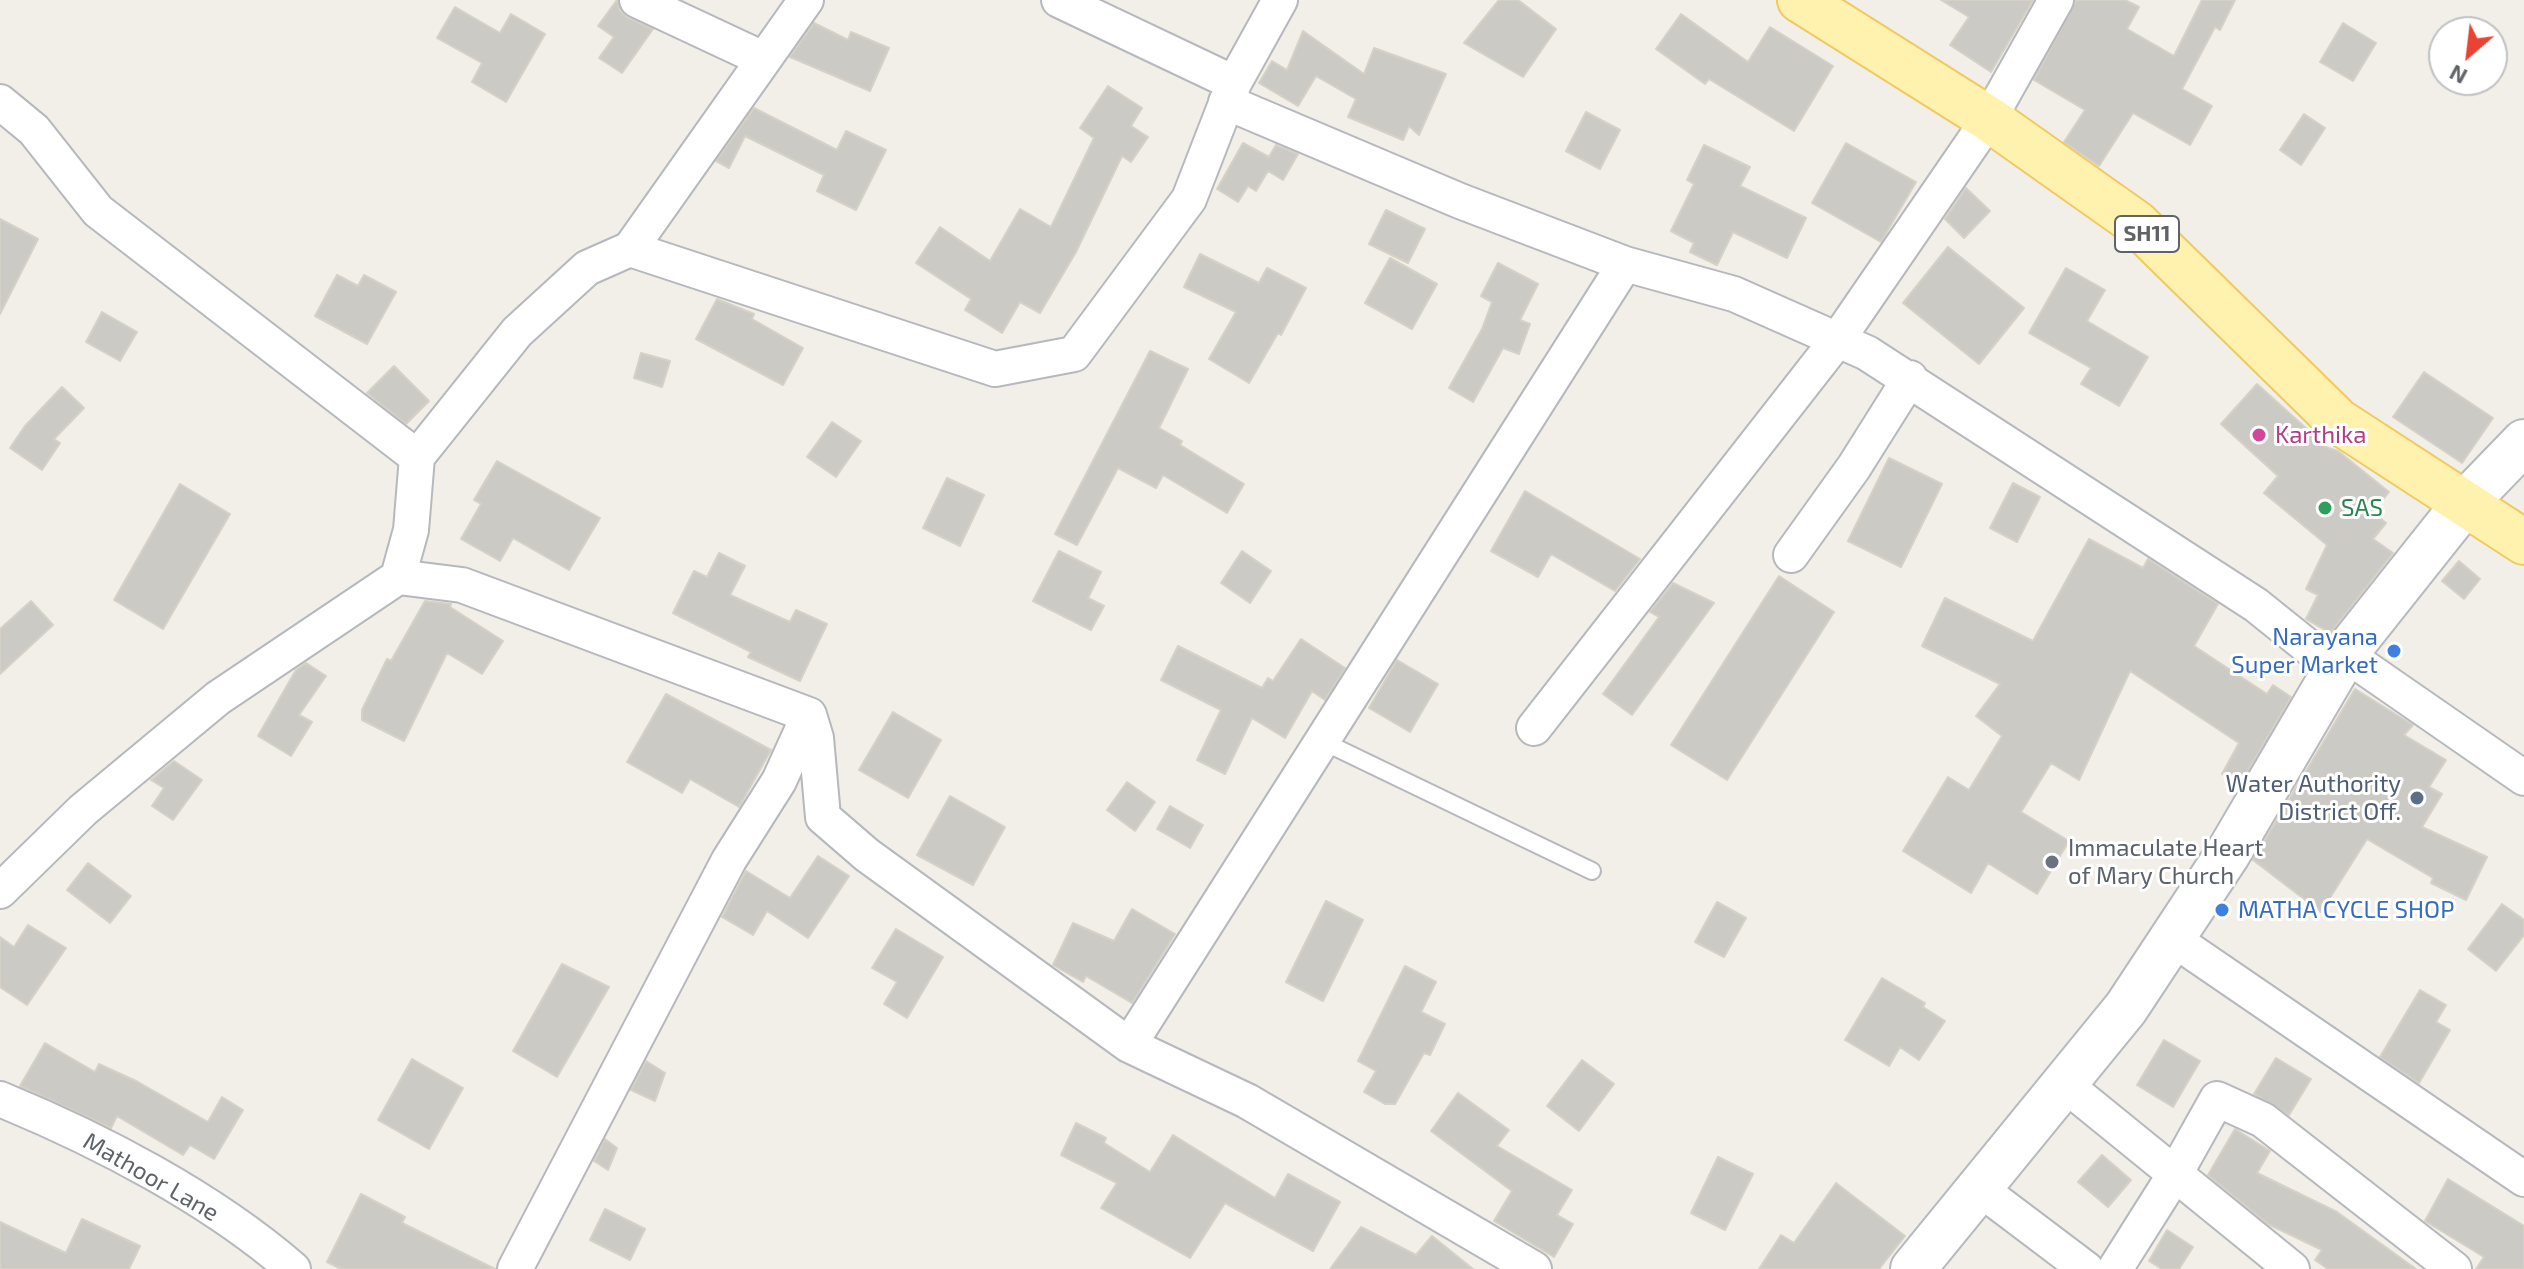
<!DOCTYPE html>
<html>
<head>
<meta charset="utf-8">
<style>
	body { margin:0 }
	#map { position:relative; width:2524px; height:1269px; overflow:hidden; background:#f1efe8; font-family:"Exo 2",sans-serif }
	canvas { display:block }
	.north { position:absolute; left:2428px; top:16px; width:80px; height:80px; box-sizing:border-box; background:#fff; border:2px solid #bfc1c3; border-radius:50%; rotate:208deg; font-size:22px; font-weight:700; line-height:32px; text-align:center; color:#5f6368 }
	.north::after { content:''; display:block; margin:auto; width:28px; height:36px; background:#ea4335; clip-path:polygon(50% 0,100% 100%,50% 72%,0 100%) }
</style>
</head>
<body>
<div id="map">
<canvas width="2524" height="1269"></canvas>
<div class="north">N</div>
</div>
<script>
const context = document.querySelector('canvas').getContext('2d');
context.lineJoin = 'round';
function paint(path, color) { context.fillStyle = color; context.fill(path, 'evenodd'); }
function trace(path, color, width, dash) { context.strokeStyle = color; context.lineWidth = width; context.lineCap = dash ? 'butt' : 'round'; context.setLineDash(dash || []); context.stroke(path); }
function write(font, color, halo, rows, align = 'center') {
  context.font = font + ' "Exo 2",sans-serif'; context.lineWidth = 6; context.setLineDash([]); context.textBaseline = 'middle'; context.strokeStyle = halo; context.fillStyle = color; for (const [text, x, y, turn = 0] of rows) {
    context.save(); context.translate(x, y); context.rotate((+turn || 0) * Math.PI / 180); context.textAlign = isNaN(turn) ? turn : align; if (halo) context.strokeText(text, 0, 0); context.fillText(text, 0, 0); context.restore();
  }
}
const building = new Path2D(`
	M617,0L620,11L628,18L653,29L622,73L599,58L614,37L598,26Z
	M1499,0H1518L1556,29L1523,77L1464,43Z
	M1941,0H2033L1991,72L1950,45L1969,17Z
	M2076,0H2125L2139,7L2127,29L2174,56L2202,0H2235L2220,30L2215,27L2182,89L2212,106L2190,145L2133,113L2099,166L2064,142L2085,110L2034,80Z
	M455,7L500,33L511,14L545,34L506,102L472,82L482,63L437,38Z
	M1681,14L1748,62L1770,27L1833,66L1794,131L1709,79L1705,84L1656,49Z
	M814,23L848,40L851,32L889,48L870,91L790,57Z
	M2343,23L2376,43L2353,81L2320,62Z
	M1303,31L1364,74L1374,48L1446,74L1419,135L1409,126L1403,140L1348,117L1356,99L1316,76L1298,106L1259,83L1272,61L1287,70Z
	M1108,86L1142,108L1131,126L1148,137L1131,162L1122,156L1076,252L1040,313L1020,302L1002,333L965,310L971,299L916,263L940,227L990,261L1020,209L1051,227L1094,138L1080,128Z
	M754,108L837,150L846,131L886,150L856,210L817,191L824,175L745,136L729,168L716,161Z
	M1586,112L1620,130L1600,169L1566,151Z
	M2304,114L2325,128L2301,165L2280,150Z
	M1243,143L1269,157L1276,145L1298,154L1283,180L1268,171L1256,191L1248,186L1238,202L1217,189Z
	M1846,143L1916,182L1881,242L1812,203Z
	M1704,145L1750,167L1740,186L1806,218L1787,258L1733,232L1717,265L1690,252L1694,243L1671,231L1694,184L1687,180Z
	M1966,188L1990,211L1964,238L1945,219Z
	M1386,210L1425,229L1408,263L1369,244Z
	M0,219L38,239L0,314Z
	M1948,247L2024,308L1979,364L1903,303Z
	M1200,254L1259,283L1267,268L1306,288L1281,335L1278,333L1249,383L1209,359L1236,312L1184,287Z
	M1390,258L1437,284L1412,329L1365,303Z
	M1498,263L1538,284L1520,320L1530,324L1519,354L1503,348L1473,402L1449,388L1482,329L1492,302L1481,296Z
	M2066,268L2105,290L2087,321L2148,357L2119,406L2081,384L2091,368L2029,333Z
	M337,275L358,286L364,275L396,292L367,344L315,316Z
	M717,299L754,314L752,319L803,348L783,385L696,339Z
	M102,312L137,332L120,361L86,342Z
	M1150,351L1188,369L1159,428L1182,441L1180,445L1244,484L1227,513L1163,475L1156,488L1118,468L1077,545L1055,534Z
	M641,353L670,361L662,387L634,378Z
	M394,366L429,401L406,424L367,393Z
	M2424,372L2493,418L2462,463L2393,417Z
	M2257,384L2328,448L2338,451L2389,492L2373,512L2386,523L2373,539L2393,553L2330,633L2306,619L2318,595L2306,589L2327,545L2264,493L2278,476L2221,424Z
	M62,387L84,408L54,439L60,443L42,470L10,448L25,426Z
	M832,422L861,441L836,477L807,457Z
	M1889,458L1942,484L1901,567L1848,541Z
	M497,461L600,518L569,570L513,538L500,561L461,539L481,504L474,500Z
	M947,478L984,495L960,546L923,528Z
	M2013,483L2040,497L2017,542L1990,528Z
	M180,484L230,514L163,629L114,600Z
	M1525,491L1640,559L1615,591L1551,554L1538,577L1491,551Z
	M2089,539L2143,568L2148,559L2218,604L2194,646L2267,694L2273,685L2291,697L2240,784L2222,774L2239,743L2130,671L2079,780L2051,763L2021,812L2069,841L2037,894L1988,863L1971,893L1903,851L1948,777L1969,790L2002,736L1976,716L2000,684L1922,646L1945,598L2033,641Z
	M1059,551L1101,572L1088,598L1104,606L1091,630L1033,601Z
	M1242,551L1271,571L1250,603L1221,583Z
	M719,553L745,566L730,595L790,622L796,610L827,624L800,681L748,657L751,652L673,613L694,571L707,577Z
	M2459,561L2480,579L2464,599L2442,581Z
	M1779,576L1834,612L1727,780L1671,745Z
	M1673,583L1714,603L1632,715L1603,694L1659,617L1650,612Z
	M31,601L53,625L0,674V629Z
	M425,601L451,604L450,607L503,641L482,674L447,653L404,741L362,720V710L387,659L391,661Z
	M1301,639L1345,668L1325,700L1312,691L1285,738L1252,718L1225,774L1197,760L1221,710L1161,680L1178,646L1262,688L1268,678L1273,681Z
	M1397,660L1438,684L1410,732L1369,708Z
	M306,663L326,676L299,715L312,722L291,756L258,736L296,670Z
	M2355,689L2413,725L2404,735L2446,760L2429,787L2442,794L2422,827L2487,857L2466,900L2431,883L2433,878L2367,839L2321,912L2253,860Z
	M666,694L771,750L739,807L690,779L682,793L627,762Z
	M893,712L941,740L908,798L859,770Z
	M174,761L202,780L173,820L152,806L164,788L151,780Z
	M1127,782L1155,802L1135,831L1107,810Z
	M950,796L1005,827L973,885L917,855Z
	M1170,806L1203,825L1190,848L1157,829Z
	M818,856L849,876L808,938L767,911L753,935L722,917L746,871L790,898Z
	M88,863L131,896L110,923L67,890Z
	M1326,901L1363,920L1323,1001L1286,982Z
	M1717,902L1746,918L1724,957L1695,942Z
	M2502,904L2524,920V935L2496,971L2468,949Z
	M1132,909L1175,934L1132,1003L1086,976L1083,982L1053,965L1073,923L1114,941Z
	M28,925L66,948L27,1005L0,987V937L14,947Z
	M896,929L943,957L907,1018L884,1004L897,982L872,968Z
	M562,964L609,987L557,1077L513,1051Z
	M1405,966L1436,982L1421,1012L1445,1024L1430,1055L1424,1053L1395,1104H1385L1364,1092L1376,1071L1358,1061Z
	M1882,978L1925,1003L1923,1007L1945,1021L1919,1060L1900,1047L1889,1066L1845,1040Z
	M2420,990L2446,1005L2436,1022L2450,1030L2419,1083L2380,1057Z
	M2164,1040L2200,1061L2173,1107L2137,1085Z
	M45,1043L95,1072L99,1064L138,1082L208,1122L222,1097L243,1110L214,1159L190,1145L183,1155L117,1116L111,1128L20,1086Z
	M2276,1058L2311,1079L2289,1115L2254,1094Z
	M412,1059L463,1088L429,1149L378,1120Z
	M1582,1060L1614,1084L1579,1131L1547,1106Z
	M646,1061L665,1073L655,1101L631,1090Z
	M1458,1093L1509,1130L1497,1146L1572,1190L1557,1215L1573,1224L1554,1257L1494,1221L1512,1191L1431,1131Z
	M1076,1123L1106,1138L1104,1143L1150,1172L1173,1135L1275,1198L1288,1174L1340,1202L1313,1251L1225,1203L1190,1258L1101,1208L1117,1183L1061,1155Z
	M2235,1129L2270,1151L2257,1173L2337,1212L2416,1269H2328L2315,1260L2322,1250L2268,1224L2208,1175Z
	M605,1139L617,1148L608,1170L594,1161Z
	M2102,1155L2131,1180L2108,1207L2078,1182Z
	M1718,1157L1753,1174L1725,1230L1691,1213Z
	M2448,1179L2524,1226V1269H2476L2484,1257L2425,1221Z
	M1836,1183L1905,1236L1879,1269H1759L1781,1235L1794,1243Z
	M361,1194L405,1217L402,1223L495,1269H341L327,1262Z
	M605,1209L645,1229L630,1260L590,1240Z
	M82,1219L140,1246L129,1269H0V1222L66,1253Z
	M1361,1227L1416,1255L1432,1236L1473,1269H1330Z
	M2167,1230L2193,1247L2179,1269H2162L2149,1261Z`);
paint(building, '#cccac5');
trace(building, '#d6d1c6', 2);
const lane = new Path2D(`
	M1322,741L1592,871`);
const street = new Path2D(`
	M637,0L763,59
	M1059,0L1234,83
	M0,102L34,130L98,211L417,457
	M1226,102L1460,201L1625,264L1734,294L1867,353L2256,605L2337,670
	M630,249L806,0
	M1791,555L1854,467L1910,378
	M398,577L462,585L809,715L816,738L823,817L867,855L1129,1045L1247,1101L1534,1269
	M2345,654L2524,778
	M1534,728L1838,339L1989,119L2056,0
	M0,891L83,810L218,698L398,577L411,530L417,457L517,332L587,268L630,249L995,369L1074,354L1189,199L1234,83L1280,0
	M2173,939L2524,1179
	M1129,1045L1625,264
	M2063,1083L2292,1269
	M0,1099C100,1140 211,1198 293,1269
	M1980,1189L2086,1269
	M515,1269L729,860L779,781L809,715
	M2115,1269L2175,1174L2217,1099L2263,1120L2454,1269`);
const secondary = new Path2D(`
	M1913,1269L2126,1008L2227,855L2345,654L2465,503L2524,442`);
const primary = new Path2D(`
	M1800,0L1989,119L2136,223L2338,421L2524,542`);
trace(lane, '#b5b8bc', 20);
trace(street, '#b5b8bc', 38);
trace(secondary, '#b6babf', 48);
trace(primary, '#f2c960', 48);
trace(lane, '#fff', 16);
trace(street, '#fff', 34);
trace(secondary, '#fff', 44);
trace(primary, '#fff2af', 44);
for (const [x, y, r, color] of [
	[2259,435,8,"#d1479c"],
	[2325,508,8,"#2e9e5b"],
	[2394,651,8,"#3f7fe0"],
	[2417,798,8,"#5c6f8a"],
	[2052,862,8,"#6b7280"],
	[2222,910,8,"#3f7fe0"]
]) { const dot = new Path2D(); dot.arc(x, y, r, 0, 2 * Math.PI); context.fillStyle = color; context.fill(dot); trace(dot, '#fff', 3); }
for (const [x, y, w] of [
	[2147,234,64]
]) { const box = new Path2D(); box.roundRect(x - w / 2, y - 18, w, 36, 6); context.fillStyle = '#fff'; context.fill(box); trace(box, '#5f6368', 2); }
write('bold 22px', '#5f6368', null, [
	["SH11",2147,234]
]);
write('24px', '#b23c85', '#fff', [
	["Karthika",2275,435]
], 'left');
write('24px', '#27864d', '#fff', [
	["SAS",2341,508]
], 'left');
write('24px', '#366cbe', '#fff', [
	["Narayana",2378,637],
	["Super Market",2378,665],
	["MATHA CYCLE SHOP",2238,910,"left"]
], 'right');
write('24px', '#4e5e75', '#fff', [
	["Water Authority",2401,784],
	["District Off.",2401,812]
], 'right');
write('24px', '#5b616d', '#fff', [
	["Immaculate Heart",2068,848],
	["of Mary Church",2068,876]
], 'left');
write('24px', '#5f6368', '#fff', [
	["Mathoor Lane",151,1177,30]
]);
</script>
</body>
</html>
